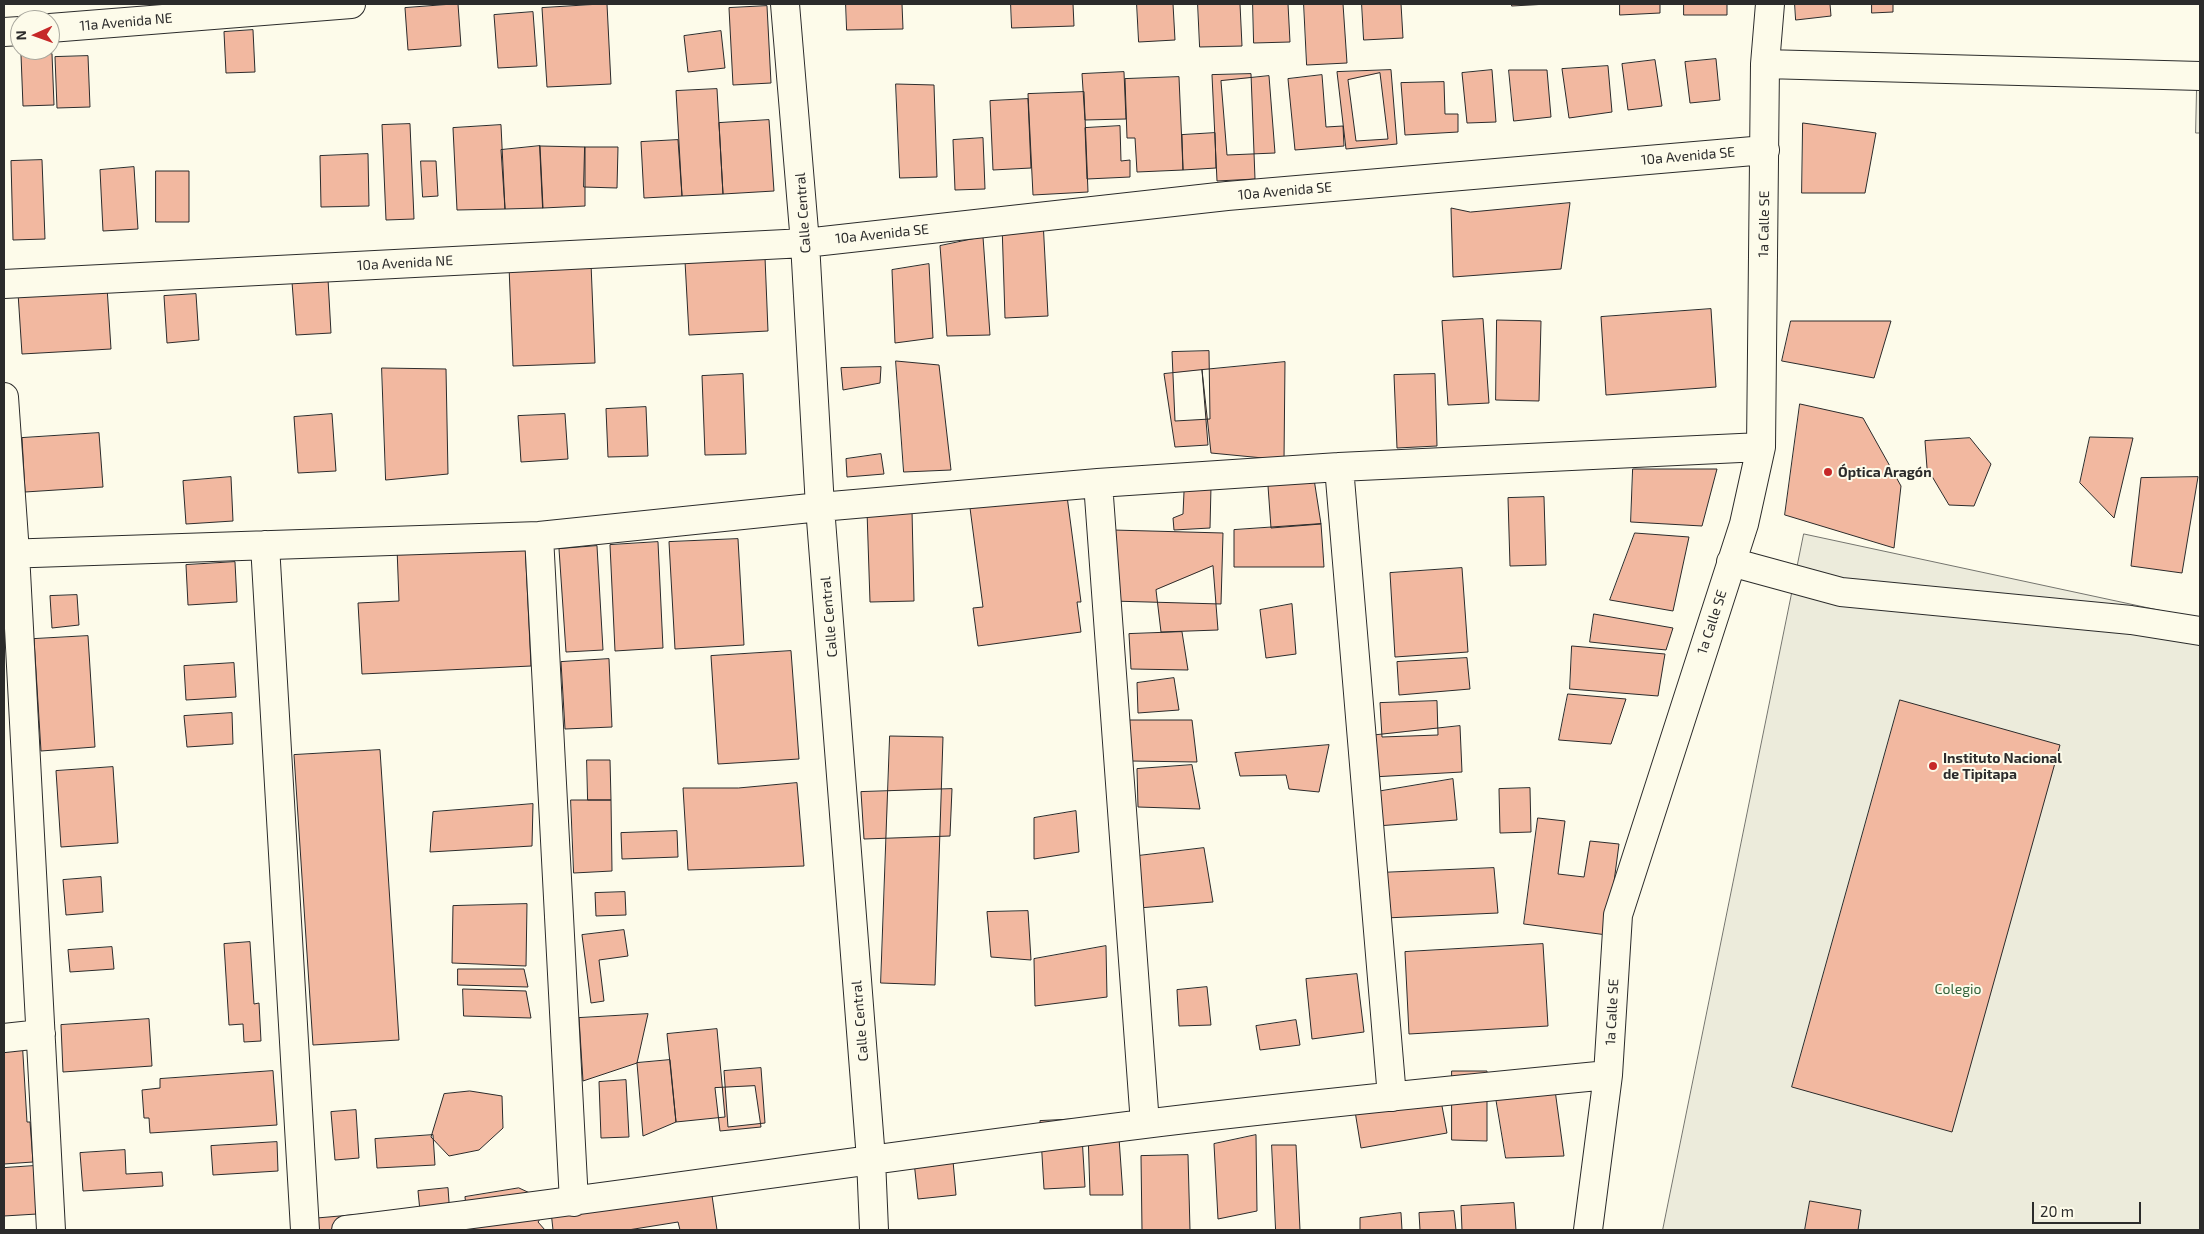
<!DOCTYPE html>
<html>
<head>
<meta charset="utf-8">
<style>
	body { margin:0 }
	#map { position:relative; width:2204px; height:1234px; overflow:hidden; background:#fdfbea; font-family:"Exo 2",sans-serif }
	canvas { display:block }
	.frame { position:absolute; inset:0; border:5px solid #2b2b2b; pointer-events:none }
	.north { position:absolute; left:10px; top:10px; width:50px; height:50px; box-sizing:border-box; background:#fdfbea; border:1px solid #a9a89e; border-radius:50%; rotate:268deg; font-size:14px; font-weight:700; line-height:20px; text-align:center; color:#2b2b2b }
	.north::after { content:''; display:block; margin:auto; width:18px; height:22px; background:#c62828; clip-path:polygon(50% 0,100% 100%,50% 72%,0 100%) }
	.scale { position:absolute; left:2032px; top:1202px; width:109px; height:22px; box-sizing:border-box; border:2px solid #2b2b2b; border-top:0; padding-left:6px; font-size:15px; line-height:18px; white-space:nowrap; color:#2b2b2b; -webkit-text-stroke:4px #fdfbea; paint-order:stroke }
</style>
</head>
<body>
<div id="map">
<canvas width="2204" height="1234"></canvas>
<div class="frame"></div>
<div class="north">N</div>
<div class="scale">20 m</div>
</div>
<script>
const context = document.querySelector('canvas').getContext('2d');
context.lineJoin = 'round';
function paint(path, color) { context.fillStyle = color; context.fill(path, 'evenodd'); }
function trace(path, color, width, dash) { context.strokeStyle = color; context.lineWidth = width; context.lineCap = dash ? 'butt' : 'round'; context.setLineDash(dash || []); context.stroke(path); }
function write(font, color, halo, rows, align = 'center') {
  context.font = font + ' "Exo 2",sans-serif'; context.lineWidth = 4; context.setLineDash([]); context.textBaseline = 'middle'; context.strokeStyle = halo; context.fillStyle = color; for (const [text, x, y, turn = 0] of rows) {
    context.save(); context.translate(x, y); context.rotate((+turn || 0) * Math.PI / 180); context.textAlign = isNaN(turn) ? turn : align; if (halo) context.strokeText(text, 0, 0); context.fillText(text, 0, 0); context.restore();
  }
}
const green = new Path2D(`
	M2197,85L2200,86V133H2196Z
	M1804,534L2200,619V1230H1663Z`);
paint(green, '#ecebdb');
trace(green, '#74746e', 1);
const building = new Path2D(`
	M458,4L461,46L408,50L405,8Z
	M607,4L611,84L547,87L542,8Z
	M846,4H902L903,29L847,30Z
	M1011,4H1073L1074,26L1012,28Z
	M1137,4H1173L1175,40L1139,42Z
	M1198,4H1240L1242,46L1200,47Z
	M1253,4H1288L1290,42L1254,43Z
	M1304,4H1343L1347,63L1307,65Z
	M1362,4H1401L1403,38L1364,40Z
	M1512,4H1548L1512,6Z
	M1620,4H1660V13L1620,15Z
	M1684,4H1727V15H1684Z
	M1795,4H1830L1831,16L1796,20Z
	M1872,4H1893V12L1872,13Z
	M767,6L771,83L733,85L729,8Z
	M533,12L537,66L498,68L494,15Z
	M253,30L255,72L226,73L224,32Z
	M721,31L725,68L688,72L684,36Z
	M52,54L54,105L23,106L21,55Z
	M88,56L90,107L57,108L55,57Z
	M1716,59L1720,100L1690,103L1685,62Z
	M1655,60L1662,106L1628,110L1622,64Z
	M1608,66L1612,112L1569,118L1562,69Z
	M1391,70L1397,144L1346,149L1337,72Z
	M1492,70L1496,122L1467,123L1462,73Z
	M1509,70H1547L1551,117L1514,121Z
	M1124,72L1126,119L1085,120L1082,74Z
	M1380,73L1388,139L1356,141L1348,80Z
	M1251,74L1255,179L1217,181L1212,75Z
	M1322,75L1326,127L1343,126L1344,146L1295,150L1288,79Z
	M1269,76L1275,153L1227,155L1221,81Z
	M1179,77L1183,170L1137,172L1135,138H1127L1125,79Z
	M1444,82L1445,114H1458V132L1405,135L1401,83Z
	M896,84L934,85L937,177L900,178Z
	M717,89L723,194L682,196L676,91Z
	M1084,92L1088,192L1033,195L1028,94Z
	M1028,99L1031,168L993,170L990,101Z
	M769,120L774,191L723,194L719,123Z
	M1803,123L1876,133L1865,193H1802Z
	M410,124L414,219L386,220L382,125Z
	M501,125L505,209L457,210L453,128Z
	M1120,126L1121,161L1130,160V177L1087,179L1085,128Z
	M1215,133L1216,168L1183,170L1182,135Z
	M983,138L985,189L955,190L953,140Z
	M678,140L682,196L644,198L641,142Z
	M540,146L543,208L505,209L501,150Z
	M540,146L585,147V206L543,208Z
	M585,147H618L617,188L584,187Z
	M368,154L369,206L321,207L320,156Z
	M42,160L45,239L13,240L11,161Z
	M421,161H436L438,196L423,197Z
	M134,167L138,229L103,231L100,170Z
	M156,171H189V222H156Z
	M1570,203L1561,269L1453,277L1451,208L1470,212Z
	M1043,220L1048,316L1005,318L1002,224Z
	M983,237L990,335L947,336L940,246Z
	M765,257L768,331L689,335L685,261Z
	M591,263L595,363L513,366L509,266Z
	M929,264L933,338L895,343L892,270Z
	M328,279L331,333L296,335L292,282Z
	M107,287L111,349L22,354L18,293Z
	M196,294L199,340L167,343L164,296Z
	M1711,309L1716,387L1606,395L1601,317Z
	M1483,319L1489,403L1448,405L1442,321Z
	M1497,320L1541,321L1539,401L1496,400Z
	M1791,321H1891L1874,378L1782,361Z
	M1209,351L1210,419L1175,421L1172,352Z
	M896,361L939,365L951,470L904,472Z
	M1285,362L1284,460L1211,453L1202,370Z
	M881,367L880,383L843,390L841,368Z
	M382,368L446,369L448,474L386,480Z
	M1202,370L1208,445L1175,447L1164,374Z
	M743,374L746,454L705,455L702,376Z
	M1435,374L1437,446L1397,448L1394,375Z
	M1800,404L1863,418L1901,486L1894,548L1785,515Z
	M646,407L648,456L608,457L606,409Z
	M332,414L336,471L298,473L294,417Z
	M565,414L568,459L521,462L518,416Z
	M99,433L103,487L25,492L22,438Z
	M2090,437L2133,438L2114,518L2080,483Z
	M1970,438L1991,464L1974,506L1949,505L1927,468L1925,441Z
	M881,454L884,474L847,477L846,459Z
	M1633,469H1717L1702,526L1631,522Z
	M231,477L233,521L186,524L183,481Z
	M2198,477L2182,573L2131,566L2141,478Z
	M1314,479L1321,524L1271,528L1268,486Z
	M1211,487L1210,528L1174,530L1173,518L1183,514L1184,492Z
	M1067,496L1081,602H1077L1081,632L978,646L973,608L983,607L970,508Z
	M1544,497L1546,565L1510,566L1508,498Z
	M912,510L914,601L870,602L867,511Z
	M1321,524L1324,567H1234V530Z
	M1113,530L1223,533L1221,604L1111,601Z
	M1635,533L1689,537L1673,611L1610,600Z
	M738,539L744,645L675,649L669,542Z
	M525,542L531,666L362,674L358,603L399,601L397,548Z
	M658,542L663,648L615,651L610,545Z
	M597,546L603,650L566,652L559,549Z
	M235,562L237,602L188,605L186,565Z
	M1213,566L1218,630L1161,632L1156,590Z
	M1462,568L1468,652L1395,657L1390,573Z
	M77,595L79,625L52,628L50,596Z
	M1292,604L1296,654L1266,658L1260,610Z
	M1594,614L1673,628L1666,650L1590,642Z
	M1182,632L1188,670L1131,669L1129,634Z
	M88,636L95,747L41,751L34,639Z
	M1572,646L1665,654L1658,696L1570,689Z
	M791,651L799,759L718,764L711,656Z
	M1467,658L1470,689L1399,695L1397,662Z
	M609,659L612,727L565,729L561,662Z
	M234,663L236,697L186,700L184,666Z
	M1174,678L1179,710L1138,713L1137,683Z
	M1568,694L1626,699L1611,744L1559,740Z
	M1900,700L2060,745L1952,1132L1792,1087Z
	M1437,701L1438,735L1382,737L1380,703Z
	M232,713L233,744L187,747L184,716Z
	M1130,720H1192L1197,762L1130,761Z
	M1460,726L1462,772L1372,777L1368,736Z
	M890,736L943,737L935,985L881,983Z
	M1329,745L1319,792L1289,789L1286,775L1240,776L1235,753Z
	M380,750L399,1040L313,1045L294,755Z
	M587,760H610L611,800H588Z
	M1192,765L1200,809L1138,807L1137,769Z
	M113,767L118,843L61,847L56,771Z
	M1453,779L1457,820L1377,826L1376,792Z
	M797,783L804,866L688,870L683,788H738Z
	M1530,788L1531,832L1500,833L1499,789Z
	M952,789L950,836L864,839L861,792Z
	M571,800H611L612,871L574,873Z
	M533,804L532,846L430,852L433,812Z
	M1076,811L1079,852L1034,859V818Z
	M1538,818L1565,821L1558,874L1584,877L1590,841L1619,844L1607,935L1524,924Z
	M677,831L678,857L622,859L621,833Z
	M1204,848L1213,902L1126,909L1121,858Z
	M1494,868L1498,913L1385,918L1377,873Z
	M101,877L103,912L66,915L63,880Z
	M625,892L626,915L596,916L595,893Z
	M527,904L526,966L452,963L453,906Z
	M1028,911L1031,960L991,957L987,912Z
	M624,930L628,956L599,960L604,1001L591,1003L582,935Z
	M250,942L254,1004L259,1003L261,1041L244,1042L243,1024L229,1025L224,944Z
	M1543,944L1548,1026L1409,1034L1405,952Z
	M1106,946L1107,997L1035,1006L1034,959Z
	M112,947L114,969L70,972L68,950Z
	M458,969H524L528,987L458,985Z
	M1357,974L1364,1032L1312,1039L1306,979Z
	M1207,987L1211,1025L1179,1026L1177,990Z
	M463,989L526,991L531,1018L464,1016Z
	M648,1014L637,1063L583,1081L579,1018Z
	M149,1019L152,1066L63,1072L61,1025Z
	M1296,1020L1300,1045L1260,1050L1256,1026Z
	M717,1029L725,1117L676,1122L667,1034Z
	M22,1038L27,1122H30L33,1162L4,1164V1040Z
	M670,1060L676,1122L643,1136L637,1063Z
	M761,1068L765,1123L728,1127L724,1071Z
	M273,1071L277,1125L150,1133L149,1118H144L142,1090L160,1088V1079Z
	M1452,1071H1487V1141L1452,1140Z
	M626,1080L629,1137L601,1138L599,1082Z
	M755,1086L761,1127L720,1131L715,1088Z
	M1494,1086L1555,1090L1564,1156L1506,1158Z
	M1439,1090L1447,1133L1361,1148L1354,1105Z
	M470,1091L502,1096L503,1128L479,1150L449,1156L431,1137L444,1094Z
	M356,1110L359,1158L335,1160L331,1112Z
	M1081,1119L1085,1187L1044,1189L1040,1121Z
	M1118,1124L1123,1195H1090L1088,1131Z
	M433,1135L435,1165L377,1168L375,1139Z
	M1256,1135L1257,1211L1218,1219L1214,1144Z
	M951,1138L956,1195L918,1199L912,1143Z
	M277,1142L278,1171L213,1175L211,1146Z
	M1272,1145H1296L1300,1230H1276Z
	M125,1150L126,1174L162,1172L163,1186L83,1191L80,1153Z
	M1188,1155L1190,1230H1142L1141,1156Z
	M34,1166L37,1214L4,1216V1168Z
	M709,1175L717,1230H680L678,1222L628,1230H553L550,1202Z
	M448,1188L450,1216L462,1214L464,1230H295L294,1220L374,1213L421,1221L418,1191Z
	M519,1188L545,1200L546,1210L538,1222L545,1230H469L465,1197Z
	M1810,1201L1861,1210L1858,1230H1805Z
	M1514,1203L1516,1230H1462L1461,1206Z
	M1454,1211L1456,1230H1420L1419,1213Z
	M1401,1213L1402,1230H1360V1218Z`);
paint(building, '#f2b8a0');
trace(building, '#2b2b2b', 1);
const street = new Path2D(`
	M785,4L805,243L820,507L871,1159L874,1230
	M50,28L351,4
	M4,32L20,31
	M1765,64L2200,76
	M4,284L805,243L1227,196L1765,150
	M4,397L15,553L51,1230
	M1339,467L1392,1097
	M1098,483L1145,1124
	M539,536L574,1202
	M265,545L305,1230
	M4,554L539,536L820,507L1098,483L1339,467L1761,447
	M1731,562L1841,592L2131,620L2200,631
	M4,1038L41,1034
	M346,1230C612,1198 878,1157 1144,1124C1298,1105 1453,1090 1608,1075
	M1588,1230L1608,1075L1618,915L1744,524L1761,447L1765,64L1770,4`);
trace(street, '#2b2b2b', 30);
trace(street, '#fdfbea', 28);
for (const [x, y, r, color] of [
	[1828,472,5,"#c62828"],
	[1933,766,5,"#c62828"]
]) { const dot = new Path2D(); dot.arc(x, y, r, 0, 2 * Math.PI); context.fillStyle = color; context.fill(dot); trace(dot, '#fdfbea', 2); }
write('14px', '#2b2b2b', '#fdfbea', [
	["11a Avenida NE",126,22,-5],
	["10a Avenida SE",1688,156,-5],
	["10a Avenida SE",1285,191,-5],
	["Calle Central",803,213,-94],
	["1a Calle SE",1764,224,-89],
	["10a Avenida SE",882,234,-6],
	["10a Avenida NE",405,263,-3],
	["Calle Central",829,617,-95],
	["1a Calle SE",1712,622,-72],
	["1a Calle SE",1612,1012,-87],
	["Calle Central",860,1021,-95]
]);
write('bold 14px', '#2b2b2b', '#fdfbea', [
	["Óptica Aragón",1838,472],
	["Instituto Nacional",1943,758],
	["de Tipitapa",1943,774]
], 'left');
write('14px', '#34623c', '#fdfbea', [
	["Colegio",1958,989]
]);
</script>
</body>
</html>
